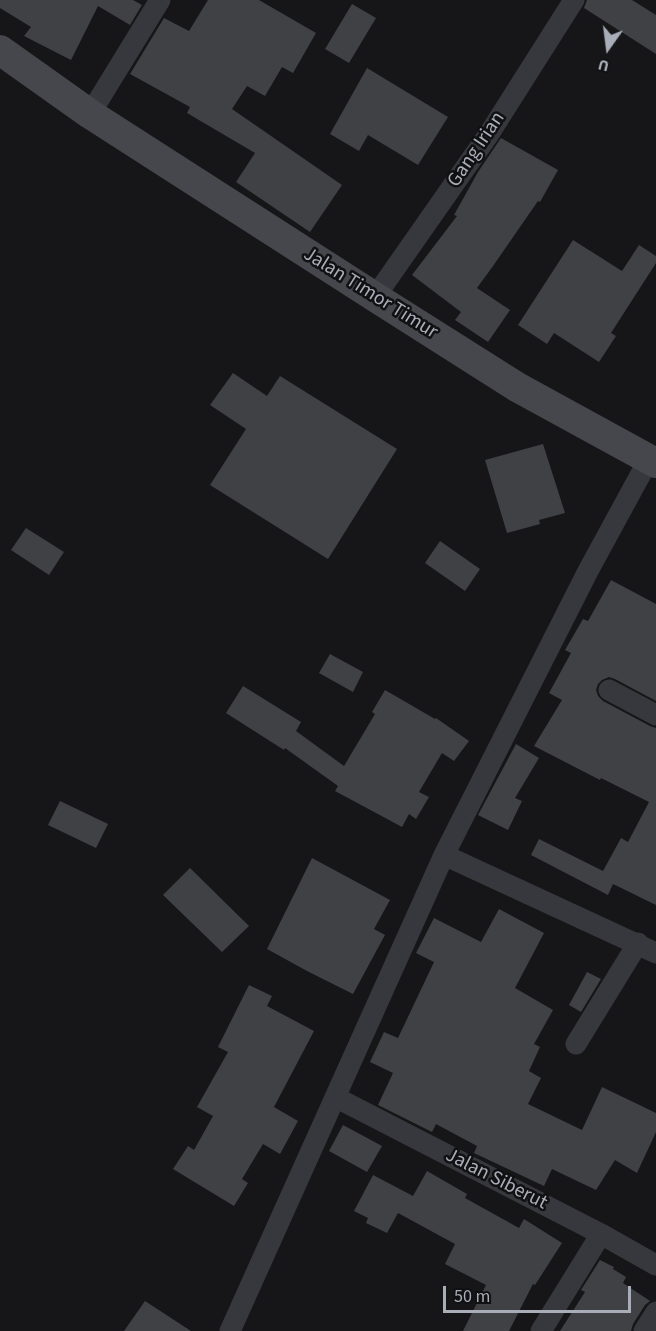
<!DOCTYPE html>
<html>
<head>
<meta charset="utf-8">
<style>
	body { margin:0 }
	#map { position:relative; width:656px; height:1331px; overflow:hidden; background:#161618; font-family:"Source Sans 3",sans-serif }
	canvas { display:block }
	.north { position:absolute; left:578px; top:18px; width:60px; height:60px; -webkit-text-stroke:4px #111113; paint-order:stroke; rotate:194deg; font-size:16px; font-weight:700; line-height:24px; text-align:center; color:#a8adb8 }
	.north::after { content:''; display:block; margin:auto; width:21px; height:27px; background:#a8adb8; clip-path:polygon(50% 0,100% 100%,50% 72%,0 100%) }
	.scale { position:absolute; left:443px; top:1286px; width:188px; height:27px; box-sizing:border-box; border:3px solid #a8adb8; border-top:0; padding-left:8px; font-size:18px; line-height:21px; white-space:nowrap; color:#a8adb8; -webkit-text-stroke:4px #111113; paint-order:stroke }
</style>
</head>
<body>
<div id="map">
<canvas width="656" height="1331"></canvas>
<div class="north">U</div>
<div class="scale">50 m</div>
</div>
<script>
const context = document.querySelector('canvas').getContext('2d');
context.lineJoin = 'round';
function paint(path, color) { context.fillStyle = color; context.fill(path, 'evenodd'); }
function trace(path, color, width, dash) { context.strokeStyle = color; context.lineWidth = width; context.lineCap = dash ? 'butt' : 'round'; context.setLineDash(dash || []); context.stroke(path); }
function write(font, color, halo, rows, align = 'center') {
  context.font = font + ' "Source Sans 3",sans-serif'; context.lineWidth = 5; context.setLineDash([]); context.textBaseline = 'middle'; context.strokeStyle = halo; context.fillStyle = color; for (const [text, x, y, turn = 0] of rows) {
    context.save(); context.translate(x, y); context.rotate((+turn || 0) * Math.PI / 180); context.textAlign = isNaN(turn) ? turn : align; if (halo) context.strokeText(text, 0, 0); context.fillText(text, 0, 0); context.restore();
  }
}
paint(new Path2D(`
	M0,0H133L142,5L130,25L98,6L71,60L24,36L31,27L0,8Z
	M208,0H259L316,33L293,73L282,67L265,96L247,86L232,109L342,185L310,232L236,182L255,153L187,113L190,107L130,74L164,18L189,31Z
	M587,0H632L656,15V54L584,8Z
	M352,4L376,18L349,63L325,49Z
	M367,68L448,117L418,165L368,135L359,151L330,134Z
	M501,138L558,170L540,202L538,201L493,266L477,288L510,310L488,342L455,320L461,312L412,275L457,216L454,215L478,172Z
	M573,240L622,271L639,245L656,256V263L611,333L616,336L599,362L554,333L547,344L518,325Z
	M233,373L267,396L280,376L397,449L328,559L210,485L246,429L210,405Z
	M543,444L565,513L539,520L540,524L507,533L485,460Z
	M26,528L64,552L49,575L11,550Z
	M440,541L480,569L465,591L425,563Z
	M611,580L656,604V701L615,679L609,677L602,680L598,684L596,690L598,696L603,701L650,726L656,728V905L613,884L608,895L531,855L539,839L603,871L621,838L628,842L649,802L601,778L600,780L534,746L562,700L549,693L571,653L565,650L583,619L588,621Z
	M330,654L363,672L353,692L319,673Z
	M243,686L301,722L296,731L344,766L375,714L372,712L385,690L435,719L436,718L469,741L454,761L442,753L419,792L429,797L416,819L409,814L402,827L335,791L338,786L285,748L284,750L226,713Z
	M516,744L539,758L515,798L522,801L508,830L478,815Z
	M60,801L108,824L96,848L48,825Z
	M312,858L390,900L374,929L385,935L353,994L307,971L267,949Z
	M190,868L249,926L222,952L163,895Z
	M499,909L544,933L515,988L553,1010L534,1044L540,1047L529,1071L541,1078L528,1104L582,1130L602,1087L656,1113V1132L637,1173L615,1160L596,1190L552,1169L544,1186L474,1153L477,1146L436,1124L432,1132L378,1105L393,1073L370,1062L384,1032L398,1038L434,962L416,953L434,918L481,942Z
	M587,972L601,979L581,1012L569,1005Z
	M249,985L272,996L267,1006L314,1031L274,1107L298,1121L280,1154L263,1144L242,1179L248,1183L234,1206L173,1169L188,1146L194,1150L213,1116L197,1107L228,1052L218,1047Z
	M343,1125L382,1146L367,1172L329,1151Z
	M427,1171L467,1194L465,1198L519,1228L524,1219L562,1243L535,1285L533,1284L509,1331H463L486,1285L445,1264L455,1244L398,1213L387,1233L366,1223L368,1218L354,1211L373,1175L413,1196Z
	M600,1260L614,1267L613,1269L626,1277L623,1283L650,1301L645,1305L633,1324L631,1331H560L585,1292L581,1290Z
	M145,1301L191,1331H124Z`), '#404145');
trace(new Path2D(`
	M90,114L160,0
	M375,297L489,134L574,0
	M609,690L656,715
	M444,855L656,953
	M576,1044L638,943
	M335,1097L601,1234L656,1265
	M230,1331L444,855L588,571L649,459
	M541,1331L601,1234
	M644,1331L656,1312`), '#37383d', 21);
trace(new Path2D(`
	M0,50L90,114L375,297L517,387L656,463`), '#45474d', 30);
write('20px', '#a8adb8', '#111113', [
	["Gang Irian",477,150,-56],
	["Jalan Timor Timur",370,294,32],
	["Jalan Siberut",496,1180,27]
]);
</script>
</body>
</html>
